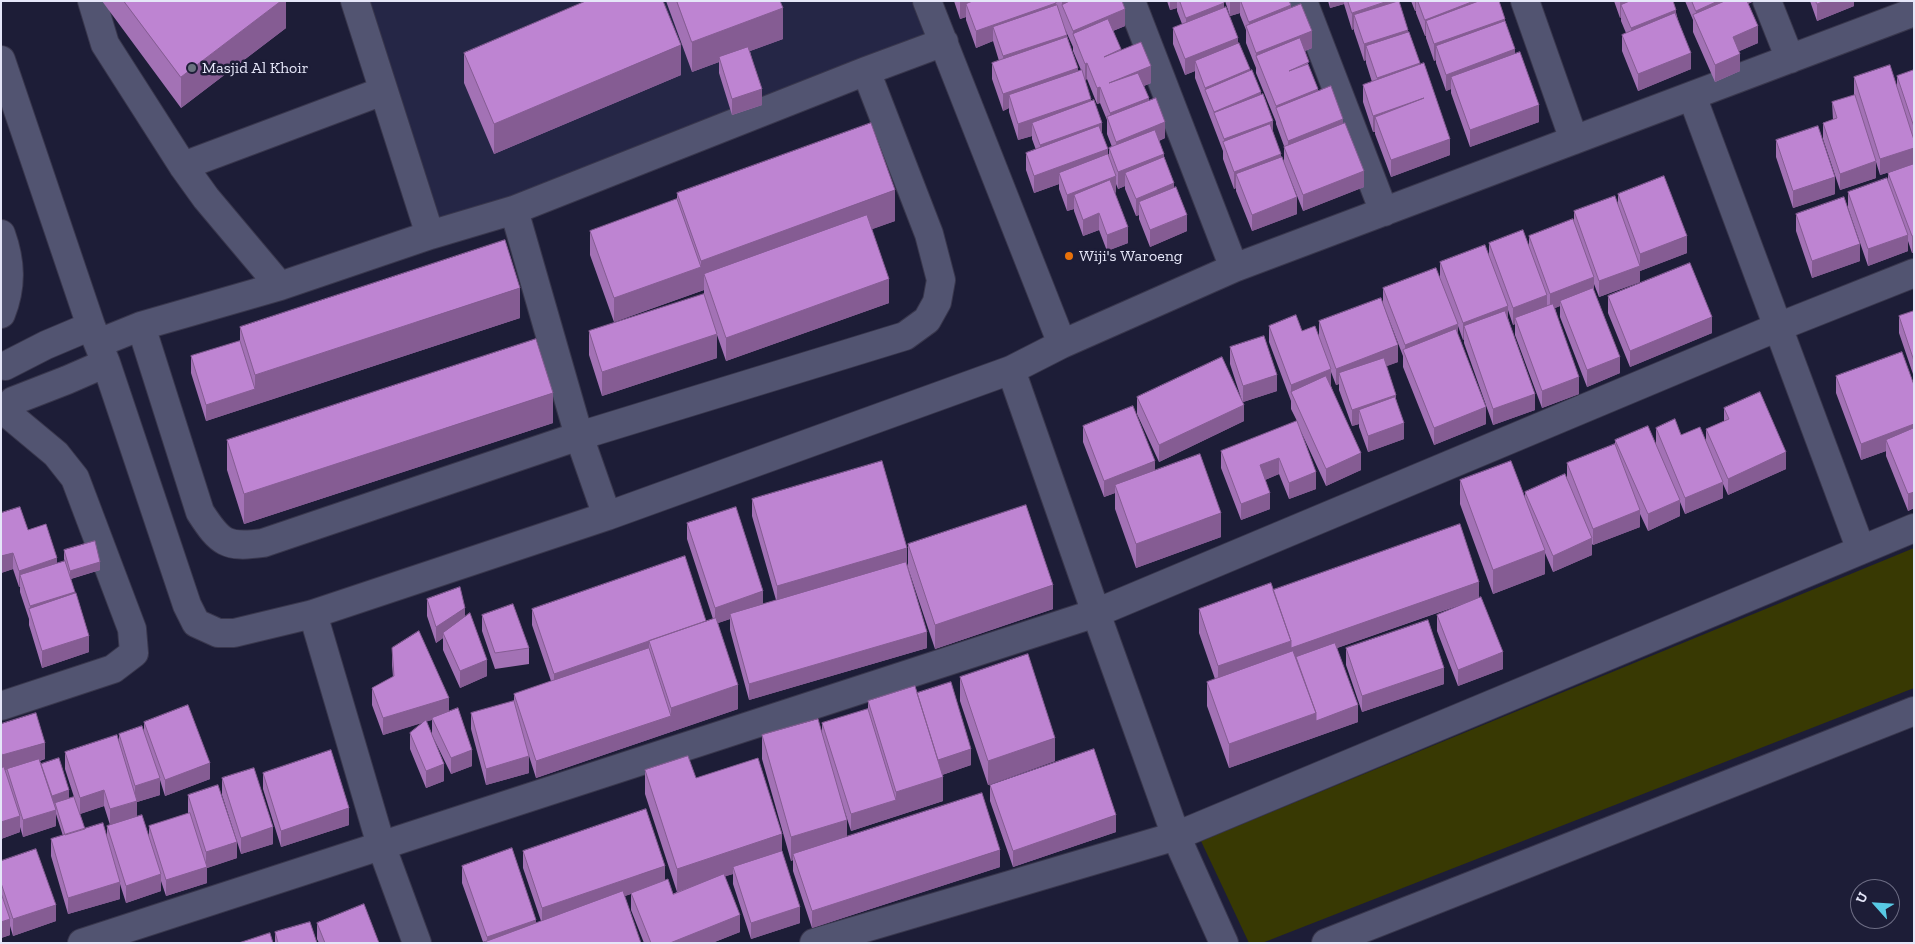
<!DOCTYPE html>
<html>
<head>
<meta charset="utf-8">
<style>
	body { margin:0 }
	#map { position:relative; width:1915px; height:944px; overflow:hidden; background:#1d1d37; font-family:"Zilla Slab",serif }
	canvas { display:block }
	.frame { position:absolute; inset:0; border:2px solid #e5e6f8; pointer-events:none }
	.north { position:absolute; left:1850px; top:879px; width:50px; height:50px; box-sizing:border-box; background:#1d1d37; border:1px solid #6d6d84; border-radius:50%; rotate:296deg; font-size:14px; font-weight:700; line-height:20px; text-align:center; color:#e5e6f8 }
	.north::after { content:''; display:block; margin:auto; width:18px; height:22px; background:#58c9e4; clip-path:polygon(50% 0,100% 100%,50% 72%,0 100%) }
</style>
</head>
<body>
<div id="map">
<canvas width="1915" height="944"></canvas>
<div class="frame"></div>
<div class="north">U</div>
</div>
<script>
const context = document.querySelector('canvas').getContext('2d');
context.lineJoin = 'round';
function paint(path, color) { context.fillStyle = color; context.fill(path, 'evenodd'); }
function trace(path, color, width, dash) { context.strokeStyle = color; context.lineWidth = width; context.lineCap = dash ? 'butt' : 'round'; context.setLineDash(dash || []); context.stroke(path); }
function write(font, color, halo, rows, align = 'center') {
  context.font = font + ' "Zilla Slab",serif'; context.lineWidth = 5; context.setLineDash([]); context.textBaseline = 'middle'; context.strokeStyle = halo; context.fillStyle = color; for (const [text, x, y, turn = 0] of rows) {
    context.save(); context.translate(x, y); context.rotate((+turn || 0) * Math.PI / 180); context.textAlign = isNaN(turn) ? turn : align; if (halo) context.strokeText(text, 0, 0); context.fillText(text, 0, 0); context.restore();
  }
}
paint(new Path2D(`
	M368,1H928L944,42L430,235Z`), '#252646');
paint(new Path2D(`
	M1914,548V688L1262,943H1249L1201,841Z`), '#383903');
const minor = new Path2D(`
	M92,1L105,44L183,166L206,198L280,286
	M355,1L430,235
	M927,1L1062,344
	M1131,1L1234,268
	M1303,1L1384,212
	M1525,1L1574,140
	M1767,1L1790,59
	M1,60L91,326L106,363L187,605L196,623L218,633H234L313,614L607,516L1011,370L1062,344L1234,268L1914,12
	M1692,96L1861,550
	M183,166L383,91
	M514,210L579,436L607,516
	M1,234C11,262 12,286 1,314
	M141,326L200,512C220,543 226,548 263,543L579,436L905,336L927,320L937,302L941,280L929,234L866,71
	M99,343L141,326L280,286L430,235L514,210L866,71L944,42
	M5,366L46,345L91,326
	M1011,370L1096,613L1176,836L1224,943
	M13,401L67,380L106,363
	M313,614L381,845L417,943
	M1,706L113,669L134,653L132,629L75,478L56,454L8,414
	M82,943L1096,613L1778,327L1914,273
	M814,943L1176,836L1914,528
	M1326,943L1914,711`);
trace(minor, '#39374d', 30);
trace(minor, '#525471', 28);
paint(new Path2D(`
	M102,1H286V28L181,108Z
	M666,1H780L783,39L750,51L762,105L732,115L719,73V62L692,72Z
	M954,1H1122L1125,26L1113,31L1121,50L1151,83L1144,86L1149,101L1165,138L1159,141L1174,187L1187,231L1150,247L1139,219V215L1136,216L1125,189V186L1118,189L1116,184V192L1115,193L1128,243L1107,251L1099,230L1083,236L1074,211V209L1067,211L1059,189V184L1034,193L1026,170V153L1036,150L1032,139V136L1018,140L1009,112V108L1003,111L992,79V63L999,61L993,41L976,48L966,20V17L960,19ZM1065,29L1073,47V51L1081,70L1078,71ZM1087,79L1097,104L1100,103L1107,120V134L1112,147L1109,148V155L1108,154L1102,133L1091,101L1085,80Z
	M1167,1H1224V8L1238,43L1261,94L1281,157L1284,162V146L1276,124V122L1256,73V68L1246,43V30L1240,15V13L1230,16L1225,1H1289L1291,8L1312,48L1305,51L1309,68L1318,91L1343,123L1364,187L1303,211L1288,173L1297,214L1252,231L1236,191V188L1234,189L1223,159V151L1195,78V71L1185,75L1173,44V28L1182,24L1177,11V8L1170,10Z
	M1328,1H1397L1450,155L1391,177L1375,134V132H1373L1363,102V85L1372,82L1366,63V60L1364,61L1354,31V29L1352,30L1344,4L1330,8Z
	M1411,1H1499L1515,53L1539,122L1470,147L1451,93V89L1446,91L1436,63V60L1434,61L1426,38V36H1425L1416,13V11H1415Z
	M1614,1H1673L1691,69L1638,91L1622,51V35L1626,33L1621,21V17L1620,18Z
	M1685,1H1754L1748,4L1758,43L1739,51L1740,71L1715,82L1693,32V20Z
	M1810,1H1854V6L1817,21Z
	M464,53L681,75L494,154L464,83Z
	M1914,70V252L1912,253L1908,241V251L1868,266L1848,208V192L1888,181V173L1906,167L1880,175L1876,162V178L1840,190L1823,139V123L1833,120L1832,102L1854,95V77L1897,87V76Z
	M1776,140L1835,194L1793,208L1776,157Z
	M677,193L895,221L872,229L889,303L726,361L717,335V358L602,396L589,355V331L704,294V290L614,322L590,255V231L677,199Z
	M1618,194L1687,253L1640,271V270V282L1599,297L1594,284V291L1620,373L1587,387L1560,317V306L1555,308L1579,394L1542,408L1515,335V324L1513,325L1508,310V318L1535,410L1493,425L1464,343V339L1463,340L1458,326V335L1486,424L1434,445L1403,367V356L1383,304V288L1440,277V262L1489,256V243L1529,245V236L1574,222V211L1618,204Z
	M1796,214L1860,261L1812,278L1796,231Z
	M1608,296L1712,333L1630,367L1608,313Z
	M1914,311V377L1899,333V316Z
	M520,318L206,421L191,373V356L240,341V327Z
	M1319,321L1398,362L1386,366L1396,399L1404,439L1368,452L1359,427V424L1352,426L1339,390V384L1336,385L1331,372V386L1361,470L1326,486L1298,425L1316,489L1289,499L1279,474L1265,480L1270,509L1241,520L1221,468V451L1297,421L1291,409V401L1269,342V326L1302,331L1319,336Z
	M1230,347L1277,391L1243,402L1244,421L1159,462L1137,414V397L1242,401L1230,364Z
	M1836,376L1914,385V508L1908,511L1886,456V451L1861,460L1836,393Z
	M1724,408L1786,469L1728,495L1723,484V498L1685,514L1680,502V516L1648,531L1640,514V527L1593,545L1592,544V555L1553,572L1545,553V574L1493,594L1460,504V480L1525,498V492L1567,480V463L1615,446V440L1656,444V428L1706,441V429L1724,421Z
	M553,423L244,524L227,470V440Z
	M1083,426L1155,470L1221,537L1136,568L1115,509V493L1104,497L1083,442Z
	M752,499L907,563L927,648L749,700L730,630V619L718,623L738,709L536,778L529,756V773L486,785L471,729V713L514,701V694L551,681L532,625V609L706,622L713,619L687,539V523L763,604L776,600L752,516Z
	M28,530L57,563L66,565L64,559V550L100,570L71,579L89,652L42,668L29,625V619L20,592V587H19L13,569L1,573Z
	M908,544L1053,609L935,649L908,568Z
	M1273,590L1479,597L1503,669L1458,686L1437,631V615L1463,604L1337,648L1358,722L1229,768L1207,706V682L1215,679L1199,633V609Z
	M427,599L465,617L487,676L460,688L443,650V638L436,643L427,616Z
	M482,615L529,648V664L495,669L482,631Z
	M392,648L449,711L472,766L451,774L432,735V720L426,721L444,781L426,788L410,749V733L424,722L383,735L372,705V688L393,677L392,665Z
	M1346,648L1444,684L1362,712L1346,665Z
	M960,677L1055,761L988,785L960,701Z
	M917,693L971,765L942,775L943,801L851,831L841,800L847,837L1000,867L812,928L793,871V860L791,861L762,759V735L822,734V723L868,709V701Z
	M144,722L210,779L165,796L160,780V795L137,802V816L149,837V826L188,813V795L237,858L207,868V883L166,896L161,881V891L126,903L120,884V899L68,914L51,856V839L63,836L56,814V826L23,837L20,827V832L1,839V724L45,759L40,761L41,765L69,798L74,797L65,769V752L119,741V734L144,731ZM104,806L110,825L107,826V836L85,829L80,814Z
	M645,770L696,778L782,851L800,923L751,939L733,884V874L725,876L740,932L712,943H644L631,910V894L483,942L462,883V866L536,923L541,921L523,868V851L665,880L673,894L677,892L645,794Z
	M263,773L349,825L281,847L263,789Z
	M222,778L273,844L241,854L222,795Z
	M990,785L1116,832L1013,867L990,801Z
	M1,861L56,921L13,936L10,926V935L1,938Z
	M317,923L379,943H319L317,939Z
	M275,932L317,943H275Z`), '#a372b5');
paint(new Path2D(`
	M281,1H286V28L181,108V77Z
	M963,1H1011L966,4V17L960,19V2Z
	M1062,1H1102L1062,5V18Z
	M1170,1H1177V8L1170,10Z
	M1230,1H1240V13L1230,16Z
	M1330,1H1344V4L1330,8Z
	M1388,1H1397L1354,15V29L1352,30V13Z
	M1415,1H1416V11H1415Z
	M1474,1H1496L1426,21V36H1425V20Z
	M1620,1H1664L1621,5V17L1620,18Z
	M1718,1H1754L1698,27L1696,23V11Z
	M1825,1H1854V6L1817,21V4Z
	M1056,3V20L993,27V41L976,48V31Z
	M1224,3V19L1186,34V18Z
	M1291,5V22L1249,34V22Z
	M783,8V39L720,62L719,57V62L692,72V42Z
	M1125,9V26L1077,45L1073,34V47V31Z
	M1676,10V26L1631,44V28Z
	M1505,19V35L1436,46V60L1434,61V44Z
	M1758,26V43L1733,54V37Z
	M1408,30V47L1366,46V60L1364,61V44Z
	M1312,31V48L1261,68L1256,58V53Z
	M1067,35V51L1003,73V56Z
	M1238,38V54L1195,61V71L1185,75V59Z
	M681,45V75L494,154V124Z
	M1515,49V66L1451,77V89L1446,91V75Z
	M1691,53V69L1638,91V74Z
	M1740,54V71L1715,82V65Z
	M1087,63V79L1085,80V64Z
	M1420,63V80L1377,94V78Z
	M1151,66V83L1109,99V83Z
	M1078,68V84L1009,95V108L1003,111V94Z
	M1250,69V86L1205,90V88Z
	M1100,87V103L1097,104V88Z
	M762,89V105L732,115V99Z
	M1318,89V106L1276,108V122V106Z
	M1261,92V108L1214,113V112Z
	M1149,98V114L1110,126V113Z
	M1424,98L1375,117V132H1373V116Z
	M1091,99V115L1032,123V136L1018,140V124Z
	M1539,105V122L1470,147V130Z
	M1343,119V135L1288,157V141Z
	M1273,121V137L1224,147V139Z
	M1165,122V138L1116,158V142Z
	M1102,123V139L1040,162V145Z
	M1450,139V155L1391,177V160Z
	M1914,148V164L1880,175V159Z
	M1108,149V166L1059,173V184L1034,193V176Z
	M1164,154V171L1125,173V186L1118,189V172Z
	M1281,154V170L1236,174V188L1234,189V172Z
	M1876,161V178L1840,190V174Z
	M1364,171V187L1303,211V195Z
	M1116,176V192L1078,207L1074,195V209L1067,211V195Z
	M1835,177V194L1793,208V191Z
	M1174,183V200L1139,202V215L1136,216V199Z
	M895,190V221L709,288L704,274V290L701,291V261Z
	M1297,197V214L1252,231V215Z
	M1099,213V230L1083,236V220Z
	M1187,215V231L1150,247V230Z
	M1128,227V243L1107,251V235Z
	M1908,235V251L1868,266V249Z
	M1687,236V253L1640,271V254Z
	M1912,236H1914V252L1912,253Z
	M1860,244V261L1812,278V261Z
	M1640,266V282L1599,297V281Z
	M701,267V291L614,322V298Z
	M1594,277V293L1560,301V306L1550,310V294Z
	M889,279V303L726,361V338Z
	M520,288V318L206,421V405L255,389V375Z
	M1547,295V312L1515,318V324L1513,325V308Z
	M1508,306V323L1464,326V339L1463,340V323Z
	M1712,317V333L1630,367V351Z
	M1458,324V341L1405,355V345Z
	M717,334V358L602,396V372Z
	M1398,345V362L1343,383L1339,373V384L1336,385V369Z
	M1620,357V373L1587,387V370Z
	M1331,369V386L1295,400L1291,393V385Z
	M1277,375V391L1243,402V386Z
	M1579,377V394L1542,408V391Z
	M553,393V423L244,524V494Z
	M1535,394V410L1493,425V409Z
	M1396,395V411L1359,410V424L1352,426V410Z
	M1244,405V421L1159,462V445Z
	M1486,407V424L1434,445V428Z
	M1404,423V439L1368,452V436Z
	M1914,424V440H1886V451L1861,460V444Z
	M1786,452V469L1728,495V479Z
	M1361,453V470L1326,486V469Z
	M1279,458V474L1260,482V465Z
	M1155,461V478L1115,485V493L1104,497V481Z
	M1316,472V489L1289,499V483Z
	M1723,482V498L1685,514V498Z
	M1914,492V508L1908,511V494Z
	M1270,493V509L1241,520V504Z
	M1680,500V516L1648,531V514Z
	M1640,510V527L1593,545V529Z
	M1221,513V537L1136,568V544Z
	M1592,538V555L1553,572V556Z
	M907,548V564L777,602V586Z
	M1545,550V574L1493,594V570Z
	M13,553V569L1,573V556Z
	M57,558V575H20V587H19V571Z
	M100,562V570L70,579V571Z
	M1479,582V598L1218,690V666L1291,641Z
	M1053,585V609L935,649V625Z
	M763,591V608L730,614V619L715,624V608Z
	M75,592V608L30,612V606Z
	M465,608V625L443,633V638L436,643V627Z
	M927,632V648L749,700V684Z
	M89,636V652L42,668V651Z
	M649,641V658L554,690V674Z
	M1503,652V669L1458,686V670Z
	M487,660V676L460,688V671Z
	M1444,668V684L1362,712V696Z
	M738,685V709L536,778V761L671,716V708Z
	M449,698V714L432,718V720L383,735V718Z
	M1358,705V722L1229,768V744L1316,713Z
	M1055,738V761L988,785V761Z
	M45,743V759L2,771V755Z
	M971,749V765L936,777V760Z
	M472,750V766L451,774V758Z
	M529,756V773L486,785V769Z
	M210,763V779L165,796V780Z
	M444,764V781L426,788V771Z
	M943,777V801L851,831V814L896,800V792Z
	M160,778V795L137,802V817L110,826V809L135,802V786Z
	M69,790V799L52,804V796Z
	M104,790V806L80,814V798Z
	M349,808V825L281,847V831Z
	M56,810V826L23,837V820Z
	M1116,815V832L1013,867V851Z
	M20,816V832L1,839V822Z
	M847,820V844L793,854V860L791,861V837Z
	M273,827V844L241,854V838Z
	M782,834V857L733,867V874L677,892V869Z
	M237,842V858L207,868V883L166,896V880L206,867V852Z
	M1000,850V867L812,928V911Z
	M665,866V882L542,925V908Z
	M161,874V891L126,903V886Z
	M120,882V899L68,914V898Z
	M56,905V921L13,936V919Z
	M800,907V923L751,939V923Z
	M740,915V932L712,943H670Z
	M10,919V935L1,938V922Z
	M536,920V936L487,943V937Z`), '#855c93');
const building = new Path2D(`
	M124,1H281L181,77Z
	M586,1H663L681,45L494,124L464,53Z
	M677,1H780L783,8L692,42Z
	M973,1H1056V3L976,31L966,4Z
	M1070,1H1122L1125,9L1073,31L1062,5Z
	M1180,1H1224V3L1186,18Z
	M1241,1H1289L1291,5L1249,22Z
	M1348,1H1388L1352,13Z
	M1399,1L1408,30L1364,44L1354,15Z
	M1418,1H1474L1425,20Z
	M1479,1H1499L1505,19L1434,44L1426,21Z
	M1630,1H1673L1676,10L1631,28L1621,5Z
	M1692,1H1718L1696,11Z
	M1725,1H1747L1758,26L1733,37L1740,54L1715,65L1693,15Z
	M1816,1H1825L1817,4Z
	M1301,4L1312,31L1256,53L1246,26Z
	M1057,5L1067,35L1003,56L993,27Z
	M1226,7L1238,38L1185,59L1173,28Z
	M1675,13L1691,53L1638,74L1622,35Z
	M1108,19L1121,49L1104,57L1141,42L1151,66L1109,83L1138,73L1149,98L1110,113L1100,87L1097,88L1087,63L1085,64L1073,34Z
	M1505,21L1515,49L1446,75L1436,46Z
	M1409,32L1420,63L1377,78L1366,46Z
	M1067,37L1078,68L1003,94L992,63Z
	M1300,38L1309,62L1289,71L1308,64L1318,89L1276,106L1256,56Z
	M1239,43L1250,69L1205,88L1195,61Z
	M748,47L762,89L732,99L719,57Z
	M1520,52L1539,105L1470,130L1451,77Z
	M1424,63L1450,139L1391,160L1375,117L1424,98L1373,116L1363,85Z
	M1890,65L1914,140V148L1880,159L1854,77Z
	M1082,70L1091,99L1018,124L1009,95Z
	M1252,70L1261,92L1214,112L1205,90Z
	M1914,70V127L1897,76Z
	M1331,86L1343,119L1288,141L1276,108Z
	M1263,94L1273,121L1224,139L1214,113Z
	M1855,95L1876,161L1840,174L1823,123L1837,118L1832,102Z
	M1156,98L1165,122L1116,142L1107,117Z
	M1094,100L1102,123L1040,145L1032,123Z
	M871,123L895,190L701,261L677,193Z
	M1345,123L1364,171L1303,195L1284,147Z
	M1270,124L1281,154L1234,172L1223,142Z
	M1099,126L1108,149L1034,176L1026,153Z
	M1818,126L1835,177L1793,191L1776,140Z
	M1155,130L1164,154L1118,172L1109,148Z
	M1108,154L1116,176L1067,195L1059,173Z
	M1164,157L1174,183L1136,199L1125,173Z
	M1282,157L1297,197L1252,215L1236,174Z
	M1914,164V236H1912L1888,173Z
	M1664,176L1687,236L1640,254L1618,194Z
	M1887,178L1908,235L1868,249L1848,192Z
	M1110,180L1128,227L1107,235L1099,213L1083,220L1074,195Z
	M1176,187L1187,215L1150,230L1139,202Z
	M1615,196L1640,266L1599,281L1574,211Z
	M1844,197L1860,244L1812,261L1796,214Z
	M677,199L701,267L614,298L590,231Z
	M867,215L889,279L726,338L704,274Z
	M1573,219L1594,277L1550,294L1529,236Z
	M1523,230L1547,295L1513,308L1489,243Z
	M505,240L520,288L255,375L240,327Z
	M1485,245L1508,306L1463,323L1440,262Z
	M1690,263L1712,317L1630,351L1608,296Z
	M1436,268L1458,324L1405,345L1383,288Z
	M1593,288L1620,357L1587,370L1560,301Z
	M704,294L717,334L602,372L589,331Z
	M1381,298L1398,345L1336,369L1319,321Z
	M1553,304L1579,377L1542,391L1515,318Z
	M1505,311L1535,394L1493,409L1464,326Z
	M1914,311V361L1899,316Z
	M1296,315L1302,331L1315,326L1331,369L1291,385L1269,326Z
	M1456,329L1486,407L1434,428L1403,350Z
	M1264,336L1277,375L1243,386L1230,347Z
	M536,339L553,393L244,494L227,440Z
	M240,341L255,389L206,405L191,356Z
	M1902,352L1914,385V424L1861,444L1836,376Z
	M1222,357L1244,405L1159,445L1137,397Z
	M1384,358L1396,395L1352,410L1339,373Z
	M1326,376L1361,453L1326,469L1291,392Z
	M1760,392L1786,452L1728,479L1706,429L1729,419L1724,408Z
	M1395,397L1404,423L1368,436L1359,410Z
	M1133,406L1155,461L1104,481L1083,426Z
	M1675,419L1681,435L1700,427L1723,482L1685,498L1656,428Z
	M1297,421L1316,472L1289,483L1279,458L1260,465L1270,493L1241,504L1221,451Z
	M1648,426L1680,500L1648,514L1615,440Z
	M1914,428V492L1908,494L1886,440Z
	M1615,444L1640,510L1593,529L1567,463Z
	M1200,454L1221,513L1136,544L1115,485Z
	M882,461L907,548L777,586L752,499Z
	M1511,461L1545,550L1493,570L1460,480Z
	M1565,474L1592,538L1553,556L1525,492Z
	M1026,505L1053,585L935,625L908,544Z
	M20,507L28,530L46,524L57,558L19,571L13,553L1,556V513Z
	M736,507L763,591L715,608L687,523Z
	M1460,524L1479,582L1291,648V641L1273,590Z
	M95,541L100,562L70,571L64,550Z
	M685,556L706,621L554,674L532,609Z
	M65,561L75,592L30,606L20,575Z
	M906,562L927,632L749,684L730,614Z
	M1271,583L1291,641L1218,666L1199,609Z
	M460,587L465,608L436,627L427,599Z
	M76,593L89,636L42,651L29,609Z
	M1481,597L1503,652L1458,670L1437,615Z
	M513,604L529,648L495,653L482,615Z
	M470,613L487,660L460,671L443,633Z
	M716,618L738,685L671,708L649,641Z
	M1428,620L1444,668L1362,696L1346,648Z
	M419,631L449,698L383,718L372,688L394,676L392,648Z
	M1335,643L1358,705L1316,721V713L1296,657Z
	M649,648L671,716L536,761L514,694Z
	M1293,651L1316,713L1229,744L1207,682Z
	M1028,654L1055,738L988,761L960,677Z
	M951,682L971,749L938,760L917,693Z
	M915,686L943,777L896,792L868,701Z
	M514,701L529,756L486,769L471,713Z
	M188,705L210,763L165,780L144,722Z
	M458,708L472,750L451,758L432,718Z
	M868,709L896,800L851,814L822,723Z
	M36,713L45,743L2,755L1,751V724Z
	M818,719L847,820L791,837L762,735Z
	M426,720L444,764L426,771L410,733Z
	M142,726L160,778L135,786L119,734Z
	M117,735L137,801L110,809L104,790L80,798L65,752Z
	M1094,749L1116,815L1013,851L990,785Z
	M331,750L349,808L281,831L263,773Z
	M688,756L696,778L758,758L782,834L677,869L645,770Z
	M59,758L69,790L52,796L41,764Z
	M39,759L56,810L23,820L7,769Z
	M4,767L20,816L1,822V768Z
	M254,768L273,827L241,838L222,778Z
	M218,785L237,842L206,852L188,795Z
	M982,793L1000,850L812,911L793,854Z
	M74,797L85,829L65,835L55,803Z
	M646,809L665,866L542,908L523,851Z
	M190,813L207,867L166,880L149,826Z
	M142,815L161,874L126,886L107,826Z
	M103,823L120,882L68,898L51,839Z
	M512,848L536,920L487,937L462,866Z
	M36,849L56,905L13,919L1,883V861Z
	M782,851L800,907L751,923L733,867Z
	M724,874L740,915L670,943H651L631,893L668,879L673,894Z
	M623,891L641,943H482Z
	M1,893L10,919L1,922Z
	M364,904L379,943H325L317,923Z
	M310,922L317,943H278L275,932Z
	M270,933L273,943H239Z`);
paint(building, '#be84d2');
trace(building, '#855c93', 1);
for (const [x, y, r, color] of [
	[192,68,5,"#6b7280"],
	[1069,256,5,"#e8710a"]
]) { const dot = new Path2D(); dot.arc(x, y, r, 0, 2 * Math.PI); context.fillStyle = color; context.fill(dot); trace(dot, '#1d1d37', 2); }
write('16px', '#e5e6f8', '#1d1d37', [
	["Masjid Al Khoir",202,68],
	["Wiji's Waroeng",1079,256]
], 'left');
</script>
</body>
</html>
